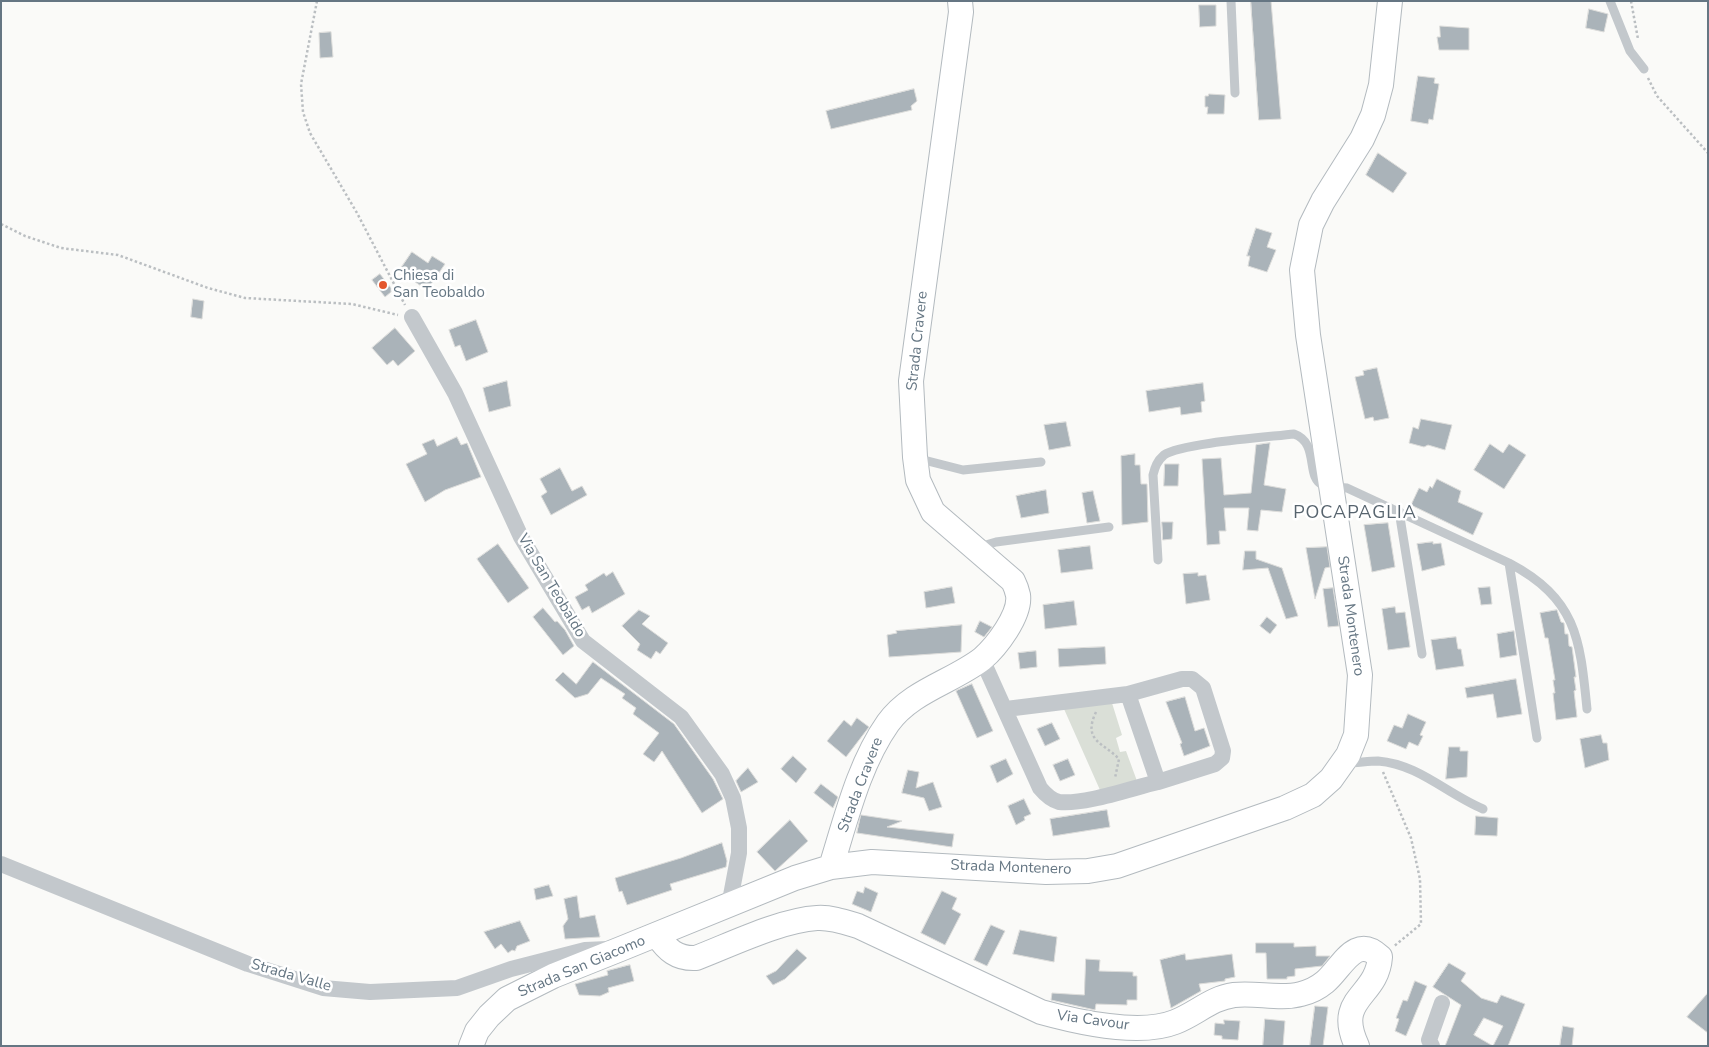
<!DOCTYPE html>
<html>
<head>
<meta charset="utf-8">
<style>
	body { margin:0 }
	#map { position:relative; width:1709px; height:1047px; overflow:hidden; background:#fafaf8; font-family:"Nunito Sans",sans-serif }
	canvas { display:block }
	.frame { position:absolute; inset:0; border:2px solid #657683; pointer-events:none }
</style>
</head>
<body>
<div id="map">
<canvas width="1709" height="1047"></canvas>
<div class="frame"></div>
</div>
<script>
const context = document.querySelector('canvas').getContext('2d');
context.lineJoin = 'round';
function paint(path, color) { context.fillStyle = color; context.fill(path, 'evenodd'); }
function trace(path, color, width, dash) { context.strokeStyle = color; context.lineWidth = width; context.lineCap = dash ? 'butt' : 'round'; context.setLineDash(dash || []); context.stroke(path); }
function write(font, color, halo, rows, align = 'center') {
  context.font = font + ' "Nunito Sans",sans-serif'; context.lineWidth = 5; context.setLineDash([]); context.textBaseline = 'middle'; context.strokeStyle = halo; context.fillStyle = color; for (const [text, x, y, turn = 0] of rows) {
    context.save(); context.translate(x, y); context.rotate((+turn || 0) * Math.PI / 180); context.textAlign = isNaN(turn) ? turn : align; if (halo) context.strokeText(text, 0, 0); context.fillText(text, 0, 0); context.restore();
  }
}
paint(new Path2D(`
	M1112,703L1122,735L1116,738L1120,752L1126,751L1137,781L1100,790L1064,709Z`), '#dadfd7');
const building = new Path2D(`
	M1251,1H1271L1281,119L1259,120Z
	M1199,5H1216V26L1200,27Z
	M1589,9L1608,14L1604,32L1586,28Z
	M1440,26L1469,28V50H1439L1437,37H1440Z
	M331,32L333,57L320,58L319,33Z
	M1418,76L1435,78L1434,83L1439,84L1433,120L1429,119L1428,124L1411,121Z
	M914,89L917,101L911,106L912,110L831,129L826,111Z
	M1209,94L1225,95L1224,114H1207L1208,107H1205V96H1208Z
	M1378,153L1407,173L1393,193L1366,175Z
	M1256,228L1272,233L1267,247L1276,250L1267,272L1248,266L1250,256H1247Z
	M412,252L428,263L432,256L445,264L427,290L399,271Z
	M380,274L391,288V292L385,297L372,280Z
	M193,299L204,301L202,319L191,317Z
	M476,320L488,352L466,361L460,345L455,347L449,330Z
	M395,328L415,351L398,366L393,360L387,365L372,348Z
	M1377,368L1389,418L1374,421L1373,417L1365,419L1355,377L1364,375L1363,371Z
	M507,381L511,406L489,412L483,388Z
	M1203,383L1205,401L1201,402L1202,412L1181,415L1180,407L1149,412L1146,391Z
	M1421,419L1452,425L1445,450L1428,445L1424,447L1409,443L1413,427L1418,429Z
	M1066,422L1071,446L1049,450L1044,425Z
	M457,437L461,445L467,443L481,477L445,490L425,502L406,464L427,454L422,444L434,439L437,446Z
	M1270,443L1264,485L1286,489L1282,512L1261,510L1258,531L1247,530L1249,508H1224L1226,531H1219L1220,544L1207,545L1202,459L1221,458L1224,495L1251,493L1256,445Z
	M1490,444L1503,453L1509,444L1526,455L1504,489L1474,470Z
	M1135,454V465H1140L1141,484H1147L1148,522L1122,525L1121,456Z
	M1165,464H1179L1178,486H1164Z
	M560,468L572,491L582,486L587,495L551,515L541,496L547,492L540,479Z
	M1437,479L1461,491L1458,502L1483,513L1473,535L1411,505L1419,488L1427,492L1430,486L1432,488Z
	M1046,490L1049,513L1021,518L1016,496Z
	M1093,491L1100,521L1087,523L1082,493Z
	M1162,522H1173L1172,539L1163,540Z
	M1388,523L1395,567L1372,572L1364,525Z
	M1433,542V544L1441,543L1445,565L1422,571L1417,544Z
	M498,544L529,588L508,603L477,559Z
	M1090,546L1093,569L1061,573L1058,550Z
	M1327,547L1330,567L1325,568L1315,599L1306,548Z
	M1245,551H1256V559L1282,568L1298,616L1286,619L1268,568L1243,570Z
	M613,572L625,594L592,613L589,606L582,610L575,597L588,590L585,585L604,573L606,576Z
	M1198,573V576L1206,575L1210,600L1186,604L1183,574Z
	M952,587L955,603L926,608L924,592Z
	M1490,587L1492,604L1481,605L1478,588Z
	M1333,588L1339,626L1328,627L1323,589Z
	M1074,601L1077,625L1045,629L1043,605Z
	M1395,607L1396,613L1405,612L1410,647L1388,650L1382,609Z
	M543,608L555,622L557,621L565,630L574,646L563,655L533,617Z
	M639,610L650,616L642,624L668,643L660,654L656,651L651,659L637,650L640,644L622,626Z
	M1557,610L1561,622L1564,623L1565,634H1568L1569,646L1572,647L1576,677H1574L1576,690L1574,691L1577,717L1556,720L1553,693H1555L1553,680H1555L1548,638H1545L1540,613Z
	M1267,617L1277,625L1270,634L1260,626Z
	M980,621L992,627L984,637L975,632Z
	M962,625L961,652L889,657L887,635L897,633L896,631Z
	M1514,631L1517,655L1500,658L1497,634Z
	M1456,637L1458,649H1461L1464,666L1436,670L1431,640Z
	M1105,647L1106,664L1059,667L1058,649Z
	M1036,651L1037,667L1020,669L1018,653Z
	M593,662L674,724L713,779L723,799L702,813L662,751L654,762L643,754L659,733L633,714L636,708L622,698L625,694L601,678L588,694L575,698L555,680L563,672L576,684Z
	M1516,679L1522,714L1497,718L1493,694L1467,698L1465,688Z
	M972,684L993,731L977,738L956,691Z
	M1185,697L1195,731L1204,728L1210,746L1184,756L1180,744L1182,743L1166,702Z
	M1408,714L1426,722L1420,735L1423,736L1418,746L1409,742L1406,749L1387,741L1394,725L1402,728Z
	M857,718L869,727L846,757L827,741L844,720L851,726Z
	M1052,723L1060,739L1045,746L1037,729Z
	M1601,735L1603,743H1607L1609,760L1585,768L1580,739Z
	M1449,747H1460V751H1468L1467,777L1446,779Z
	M793,756L807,769L796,783L781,769Z
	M1006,759L1013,774L997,783L990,766Z
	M1068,759L1075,775L1060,781L1053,765Z
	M748,768L758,782L741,792L736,781Z
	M908,770L919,772L916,788L933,782L942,807L929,811L924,798L902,793Z
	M821,784L838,797L833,808L814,793Z
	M1024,799L1031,814L1024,817L1025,820L1016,825L1008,806Z
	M1107,810L1110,827L1053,836L1050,819Z
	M861,815L902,821L887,827L954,834L952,847L857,833Z
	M1476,816L1498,818L1497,836L1475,835Z
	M790,820L808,841L775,871L757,852Z
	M722,843L727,861L726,867L670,884L672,890L627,905L622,891L619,892L615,878L681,858Z
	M549,885L553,896L536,900L534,889Z
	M865,887L878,893L871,912L852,904L857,891L863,893Z
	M942,891L957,898L952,909L961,914L945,945L921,933Z
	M577,896L580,918L595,915L600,937L565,939L563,926L568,919L564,899Z
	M520,921L530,941L517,946L515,951L512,950L508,953L501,944L495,949L484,932Z
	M991,925L1005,931L987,966L974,960Z
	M1020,930L1057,937L1054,962L1013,954Z
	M1256,943H1294V947L1316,946V956H1330L1322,966L1295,969V976L1287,977V979H1267L1266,953H1256Z
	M797,949L807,958L785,979L773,985L766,976L776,971Z
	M1185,954L1186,960L1232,954L1235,977L1225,979V981L1199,984L1201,991L1171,1008L1160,960Z
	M1086,959L1100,960L1099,971L1133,972V976H1137V1000H1127V1005L1096,1004L1095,1010L1051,1000L1052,993L1084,995Z
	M1449,963L1466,973L1461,981L1481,998L1497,1003L1501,995L1525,1004L1508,1046H1445L1461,1005L1433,987ZM1484,1018L1503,1026L1493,1046L1474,1035Z
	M630,965L634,981L608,988L609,992L600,996L579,995L575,984L608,975L607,971Z
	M1415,981L1427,986L1406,1036L1395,1031L1399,1019L1396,1018L1403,1000L1407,1001Z
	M1708,993V1033L1687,1017Z
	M1315,1006L1328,1007L1323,1046H1310Z
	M1265,1019L1285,1021L1283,1046H1263Z
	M1224,1020L1240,1021L1238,1040L1222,1039V1036L1214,1035L1215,1023L1224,1024Z
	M1563,1026L1574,1028L1572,1046H1560Z`);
paint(building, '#aab3b9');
trace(building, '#dcdcda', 1);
const secondary = new Path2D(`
	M831,867C846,819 859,764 888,723C911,691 952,682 982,659C996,647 1021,615 1018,595C1017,590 1015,585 1013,581L933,512L918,480L915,457L911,381L961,12L960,1
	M657,935C667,950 677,959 696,958C730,945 781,920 817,918C831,917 845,922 858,926L1041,1012C1077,1022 1140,1036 1175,1022C1196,1014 1211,998 1234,995C1256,992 1279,1000 1301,994C1309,992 1319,987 1325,982C1342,968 1355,933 1380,957C1377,998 1334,997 1357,1046
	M471,1046L477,1031L489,1016L507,999L553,976L623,948L795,878L831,867L872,862L1046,872L1088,871L1117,866L1285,808L1313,795L1331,779L1348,755L1356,735L1360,675L1308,335L1302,270L1311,225L1323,201L1362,139L1373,115L1381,85L1390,1`);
trace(secondary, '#b3babf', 26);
trace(new Path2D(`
	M317,1L301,84L303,112L310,133L357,213L405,305
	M1631,1L1638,39
	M1648,78L1657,96L1708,153
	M1,224L25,236L61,248L118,255L208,288L245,298L352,304L398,315
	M1096,712C1082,741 1104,743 1119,759L1115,778
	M1383,772L1411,838L1420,879L1421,924L1393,947`), '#bbbfc2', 2.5, [2.5, 2.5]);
trace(new Path2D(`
	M1231,1L1235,93
	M1610,1L1630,51L1644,69
	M916,458L963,470L1041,462
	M1399,511L1422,654
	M979,547L996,542L1109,527
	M1158,560L1153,475C1155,467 1157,461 1164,455C1181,443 1269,437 1294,434C1320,443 1305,478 1323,485C1330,488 1340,487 1347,488L1509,563L1537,738
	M1509,563C1577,599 1580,639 1587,709
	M1347,763C1357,763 1368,761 1378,761C1418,764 1447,794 1483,809`), '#c3c8cc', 9);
trace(new Path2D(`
	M412,317L455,393L521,537L583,641L681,717L722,774L733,798L739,828V853L729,906
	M982,659L1040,788C1045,794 1051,800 1059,802C1084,805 1132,788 1158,782L1128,694
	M1006,709L1128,694L1182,679H1192L1203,688L1223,751L1222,758L1215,764L1158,782
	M1,864L248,964L323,988L370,992L457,988L511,969L585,950L608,949
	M1432,1046L1429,1040L1442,1003`), '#c3c8cc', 16);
trace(secondary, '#fff', 24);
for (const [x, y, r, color] of [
	[383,285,5,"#e4572e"]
]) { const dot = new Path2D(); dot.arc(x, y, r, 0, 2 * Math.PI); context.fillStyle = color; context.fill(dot); trace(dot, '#fff', 2); }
write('15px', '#657683', '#fff', [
	["Chiesa di",393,276],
	["San Teobaldo",393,293]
], 'left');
write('15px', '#657683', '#fff', [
	["Strada Cravere",918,341,-84],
	["Via San Teobaldo",551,586,59],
	["Strada Montenero",1350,616,82],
	["Strada Cravere",861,785,-69],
	["Strada Montenero",1011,868,2],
	["Strada San Giacomo",582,967,-23],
	["Strada Valle",291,976,16],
	["Via Cavour",1093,1021,8]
]);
context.letterSpacing = '1px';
write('18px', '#57646e', '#fff', [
	["POCAPAGLIA",1355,514]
]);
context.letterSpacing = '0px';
</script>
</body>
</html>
